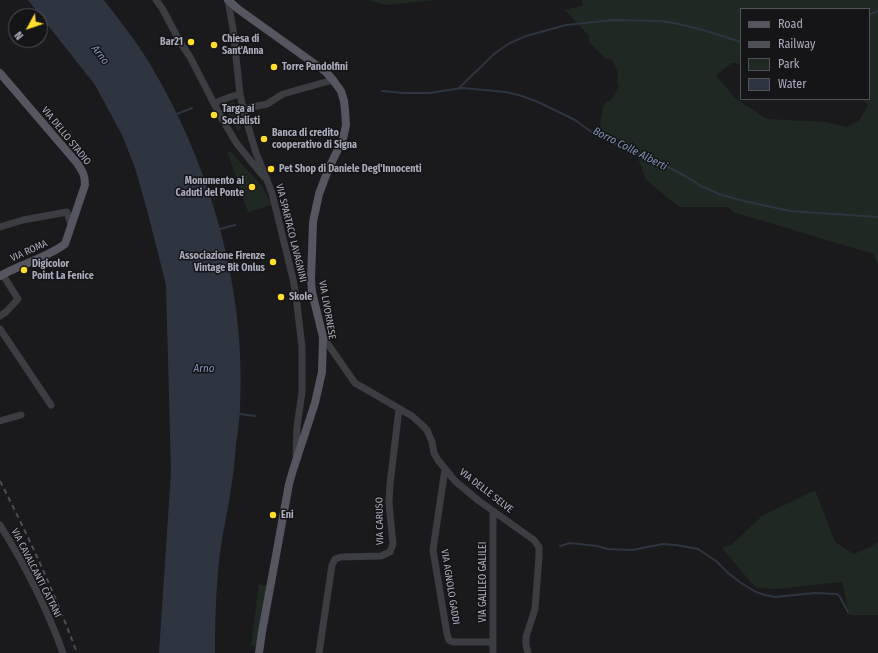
<!DOCTYPE html>
<html>
<head>
<meta charset="utf-8">
<style>
	body { margin:0 }
	#map { position:relative; width:878px; height:653px; overflow:hidden; background:#1a191c; font-family:"Fira Sans Condensed",sans-serif }
	canvas { display:block }
	.legend { position:absolute; left:740px; top:8px; width:130px; height:92px; box-sizing:border-box; background:#151417; border:1px solid #515159; margin:0; padding:5px 7px; list-style:none; font-size:12px; color:#abadbc }
	.legend li { display:flex; align-items:center; gap:8px; height:20px }
	.legend b { width:20px; border:1px solid #515159 }
	.north { position:absolute; left:8px; top:8px; width:40px; height:40px; box-sizing:border-box; background:#151417; border:1px solid #515159; border-radius:50%; rotate:230deg; font-size:11px; font-weight:700; line-height:16px; text-align:center; color:#abadbc }
	.north::after { content:''; display:block; margin:auto; width:14px; height:18px; background:#ffde2e; clip-path:polygon(50% 0,100% 100%,50% 72%,0 100%) }
</style>
</head>
<body>
<div id="map">
<canvas width="878" height="653"></canvas>
<ul class="legend">
<li><b style="height:5px;background:#565661"></b>Road</li>
<li><b style="height:5px;background:#4d4e56"></b>Railway</li>
<li><b style="height:11px;background:#1f2822"></b>Park</li>
<li><b style="height:11px;background:#2e3541"></b>Water</li>
</ul>
<div class="north">N</div>
</div>
<script>
const context = document.querySelector('canvas').getContext('2d');
context.lineJoin = 'round';
function paint(path, color) { context.fillStyle = color; context.fill(path, 'evenodd'); }
function trace(path, color, width, dash) { context.strokeStyle = color; context.lineWidth = width; context.lineCap = dash ? 'butt' : 'round'; context.setLineDash(dash || []); context.stroke(path); }
function write(font, color, halo, rows, align = 'center') {
  context.font = font + ' "Fira Sans Condensed",sans-serif'; context.lineWidth = 3; context.setLineDash([]); context.textBaseline = 'middle'; context.strokeStyle = halo; context.fillStyle = color; for (const [text, x, y, turn = 0] of rows) {
    context.save(); context.translate(x, y); context.rotate((+turn || 0) * Math.PI / 180); context.textAlign = isNaN(turn) ? turn : align; if (halo) context.strokeText(text, 0, 0); context.fillText(text, 0, 0); context.restore();
  }
}
paint(new Path2D(`
	M369,0H437L385,5Z
	M582,0H878V265L873,254L733,212L728,207H679L646,180L635,150L616,139L598,138L603,106L606,102L611,100L619,86L617,81L618,73L612,60L605,58L589,42V36L565,10L583,5ZM741,9H869V99H861L868,105L859,121L846,127L827,122L767,119L735,98L716,75L732,63L741,64Z
	M234,101L241,126V129L238,131L223,106Z
	M227,151L231,152L263,187L272,205L248,212Z
	M815,490L835,542L854,554L870,547L878,542V615H849L842,582L777,589L756,588L722,548L731,545L762,516Z
	M259,584L268,586L256,647L251,646Z`), '#1f2822');
paint(new Path2D(`
	M28,0H104C120,21 137,42 150,64C211,166 247,291 240,410C239,421 238,433 236,444C235,457 234,469 232,482C229,506 223,529 220,553C216,586 215,620 215,653H159L171,472L166,285L147,210L135,168L122,135L95,85Z`), '#2e3541');
trace(new Path2D(`
	M869,15L878,11
	M458,89L494,54L508,44L526,36L566,25L613,20L661,21L679,24L703,30L741,42
	M382,91L404,93H429L462,88L506,92L522,96L538,102L575,120L590,131L606,140L633,151L668,167L685,176L703,187L722,195L744,201L790,211L833,214L878,217
	M177,114L192,108
	M220,229L235,225
	M240,414L255,416
	M560,546L570,543L597,546L607,549L632,550L663,544L676,545L698,549L716,561L728,573L741,583L756,592L765,595L775,597L815,593L837,594L840,597L848,612`), '#2e3541', 2);
trace(new Path2D(`
	M156,0L162,8L180,42L190,57L222,119L237,144L264,177
	M228,0L233,29L240,94L243,109L256,153L261,165L272,193L293,279L296,296L302,347V392L297,427L296,455
	M215,103L230,97L240,94
	M243,109L267,104L283,94L333,80
	M0,227L23,220L67,212L71,225
	M0,316L6,312L18,299L3,275
	M0,329L51,405
	M323,337L355,383L412,416L421,424L427,430L432,442L434,453L438,460L455,481L479,501L534,540L539,547V556L535,609L526,637V645L528,653
	M0,421L21,415
	M445,469L433,550L447,634L449,640L453,642H493
	M0,525C25,565 47,608 63,653
	M319,653L332,565L335,559L341,557L381,556L390,552L393,544L389,503L390,484L399,409
	M493,653V511`), '#3c3c43', 7);
trace(new Path2D(`
	M228,0L238,9L326,72L333,80L341,91L344,101L345,110L346,125L343,139L328,170L319,194L313,222L311,280L312,292L323,337L322,372L315,403L293,470L289,484L262,632L259,653
	M0,73L77,163C83,172 85,175 85,185L65,244C46,258 21,264 0,276`), '#565661', 8);
trace(new Path2D(`
	M0,481C29,537 55,594 77,653`), '#4d4e56', 2, [5, 4]);
for (const [x, y, r, color] of [
	[191,42,4,"#ffde2e"],
	[214,45,4,"#ffde2e"],
	[274,67,4,"#ffde2e"],
	[214,115,4,"#ffde2e"],
	[264,139,4,"#ffde2e"],
	[271,169,4,"#ffde2e"],
	[252,187,4,"#ffde2e"],
	[273,262,4,"#ffde2e"],
	[24,270,4,"#ffde2e"],
	[281,297,4,"#ffde2e"],
	[273,515,4,"#ffde2e"]
]) { const dot = new Path2D(); dot.arc(x, y, r, 0, 2 * Math.PI); context.fillStyle = color; context.fill(dot); trace(dot, '#151417', 1.5); }
write('bold 10px', '#abadbc', '#151417', [
	["Chiesa di",222,39],
	["Sant'Anna",222,51],
	["Bar21",183,42,"right"],
	["Torre Pandolfini",282,67],
	["Targa ai",222,109],
	["Socialisti",222,121],
	["Banca di credito",272,133],
	["cooperativo di Signa",272,145],
	["Pet Shop di Daniele Degl'Innocenti",279,169],
	["Monumento ai",244,181,"right"],
	["Caduti del Ponte",244,193,"right"],
	["Associazione Firenze",265,256,"right"],
	["Vintage Bit Onlus",265,268,"right"],
	["Digicolor",32,264],
	["Point La Fenice",32,276],
	["Skole",289,297],
	["Eni",281,515]
], 'left');
write('10px', '#abadbc', '#151417', [
	["VIA DELLO STADIO",66,136,51],
	["VIA SPARTACO LAVAGNINI",291,233,76],
	["VIA ROMA",29,251,-24],
	["VIA LIVORNESE",327,310,80],
	["VIA DELLE SELVE",486,491,38],
	["VIA CARUSO",380,521,-91],
	["VIA CAVALCANTI CATTANI",36,573,63],
	["VIA GALILEO GALILEI",483,582,-90],
	["VIA AGNOLO GADDI",450,587,81]
]);
write('italic 11px', '#8094b9', '#151417', [
	["Arno",100,55,53],
	["Borro Colle Alberti",630,149,27],
	["Arno",204,369]
]);
</script>
</body>
</html>
